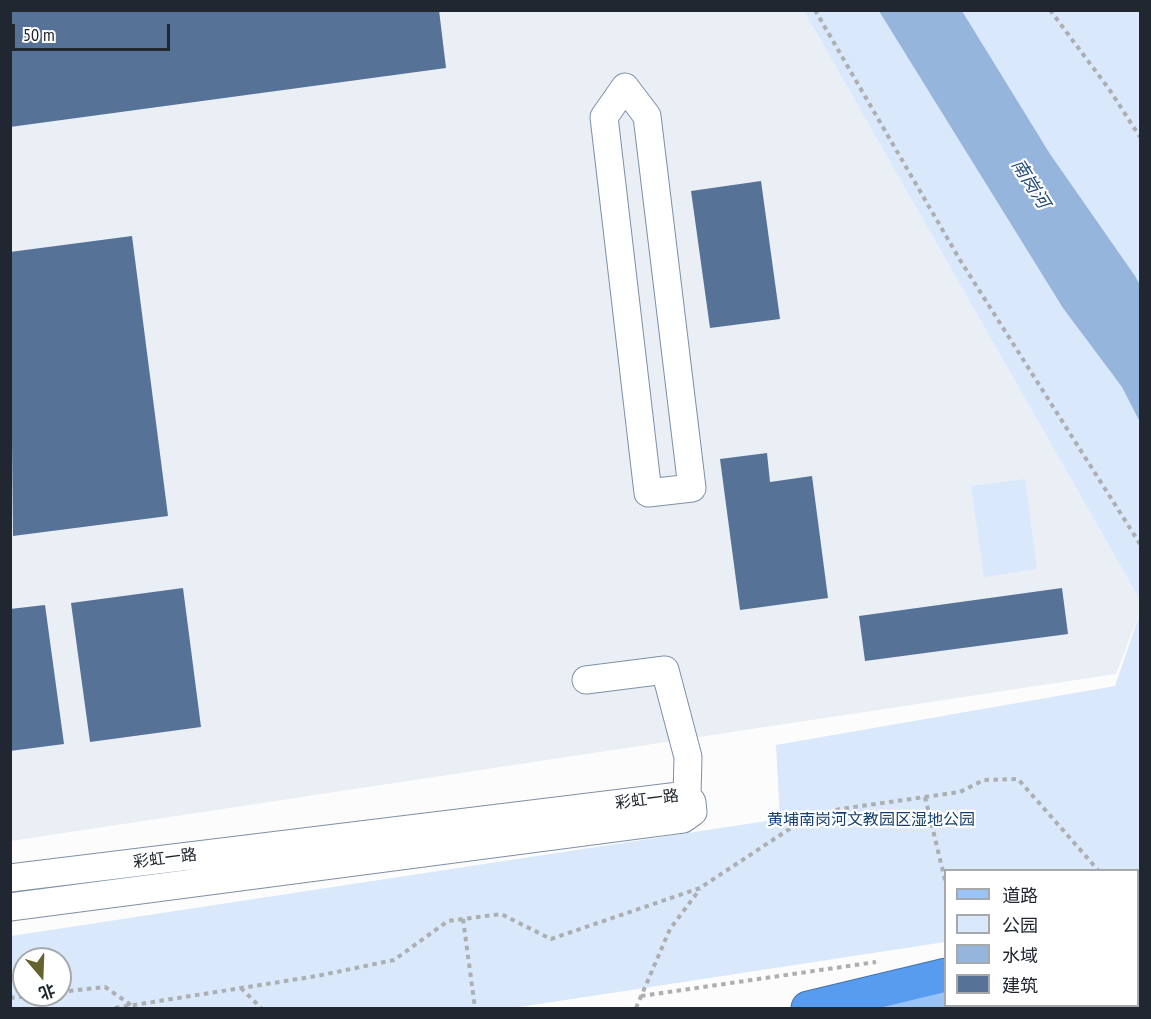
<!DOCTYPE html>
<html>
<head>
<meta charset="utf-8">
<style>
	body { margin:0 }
	#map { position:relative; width:1151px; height:1019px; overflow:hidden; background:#fcfcfc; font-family:"PT Sans Narrow","Noto Sans SC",sans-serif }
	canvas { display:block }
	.frame { position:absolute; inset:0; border:12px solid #202730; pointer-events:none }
	.legend { position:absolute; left:944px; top:869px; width:195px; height:138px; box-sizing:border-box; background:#fff; border:2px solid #a6a9ac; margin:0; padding:8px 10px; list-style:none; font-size:18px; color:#202730 }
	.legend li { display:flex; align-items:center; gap:12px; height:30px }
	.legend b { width:30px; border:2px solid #a6a9ac }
	.north { position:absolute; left:12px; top:947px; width:60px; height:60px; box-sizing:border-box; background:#fff; border:2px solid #a6a9ac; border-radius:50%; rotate:161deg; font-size:16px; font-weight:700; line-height:24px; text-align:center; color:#202730 }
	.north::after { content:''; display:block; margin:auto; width:21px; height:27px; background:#66622e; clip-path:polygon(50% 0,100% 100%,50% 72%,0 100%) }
	.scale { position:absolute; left:12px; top:24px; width:158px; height:27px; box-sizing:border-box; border:3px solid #202730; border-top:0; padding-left:8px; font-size:18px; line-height:21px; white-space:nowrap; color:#202730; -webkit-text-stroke:4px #fff; paint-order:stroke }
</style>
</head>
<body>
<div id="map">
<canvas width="1151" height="1019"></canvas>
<div class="frame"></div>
<ul class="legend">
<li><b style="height:8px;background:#9ac4f5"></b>道路</li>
<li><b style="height:16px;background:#d9e8fa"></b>公园</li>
<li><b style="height:16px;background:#96b5dc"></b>水域</li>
<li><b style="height:16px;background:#567296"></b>建筑</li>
</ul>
<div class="north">北</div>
<div class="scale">50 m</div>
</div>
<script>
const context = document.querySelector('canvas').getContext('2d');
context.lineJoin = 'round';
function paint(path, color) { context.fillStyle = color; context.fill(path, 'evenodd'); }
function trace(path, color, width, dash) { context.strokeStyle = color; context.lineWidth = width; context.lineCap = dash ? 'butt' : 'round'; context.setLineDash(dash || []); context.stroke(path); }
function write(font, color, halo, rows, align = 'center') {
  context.font = font + ' "PT Sans Narrow","Noto Sans SC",sans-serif'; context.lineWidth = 4.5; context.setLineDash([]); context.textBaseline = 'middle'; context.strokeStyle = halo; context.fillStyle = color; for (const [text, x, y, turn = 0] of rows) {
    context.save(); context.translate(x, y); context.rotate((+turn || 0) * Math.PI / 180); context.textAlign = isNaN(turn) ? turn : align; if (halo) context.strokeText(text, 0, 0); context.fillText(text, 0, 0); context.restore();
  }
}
paint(new Path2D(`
	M11,11H804L1140,600V612L1116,674L11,841Z`), '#eaeff5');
paint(new Path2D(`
	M804,11H1140V600Z
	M1025,479L1037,569L984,577L971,486Z
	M1140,613V907L1138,908V870H946L945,942L513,1008H11V936L780,819L776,745L1115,686ZM24,959H60V995H24Z`), '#d9e8fa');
paint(new Path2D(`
	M879,11H962L1050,154L1135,276L1140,285V422L1122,387L1063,308Z`), '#96b5dc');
paint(new Path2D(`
	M10,10H439L446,68L10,127Z
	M761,181L780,319L710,328L691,191Z
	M132,236L168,516L13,536L10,252Z
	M767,453L770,482L812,476L828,598L740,610L720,459Z
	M183,588L201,727L90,742L71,603Z
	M1062,588L1068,634L865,661L859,616Z
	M45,605L64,744L10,751V609Z`), '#567296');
const minor = new Path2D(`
	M625,87L647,116L692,488L648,493L604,117Z
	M586,680L665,670L688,757L687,795
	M10,878L687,795
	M10,907L683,819L693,812L692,802L687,795`);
const major = new Path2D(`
	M1138,969H1140
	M876,1008L946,998`);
const highway = new Path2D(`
	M1138,930H1140
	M808,1008L946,975`);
trace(minor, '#7e90a6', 29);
trace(major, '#4473ac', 35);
trace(highway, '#4473ac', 35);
trace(new Path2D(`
	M815,10L960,260L1140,544
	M1050,10L1109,89L1140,137
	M925,797L946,884
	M463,919L475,1008
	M241,988L261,1008
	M60,992L105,987L131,1005
	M641,996L876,962
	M10,998L38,995
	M115,1008L317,976L394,960L448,921L501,914L551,939L700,888L800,822L840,809L960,792L984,780L1018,779L1098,870
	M636,1008L670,929L700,889`), '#acaeb1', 4, [4.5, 4.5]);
trace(minor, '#fff', 27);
trace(major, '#9ac4f5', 33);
trace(highway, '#579cef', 33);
write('16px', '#202730', '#fff', [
	["彩虹一路",647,800,-7],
	["彩虹一路",165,859,-7]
]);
write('16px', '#143f6f', '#fff', [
	["黄埔南岗河文教园区湿地公园",871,820]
]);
write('italic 18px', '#234d7e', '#fff', [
	["南岗河",1030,184,58]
]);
</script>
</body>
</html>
